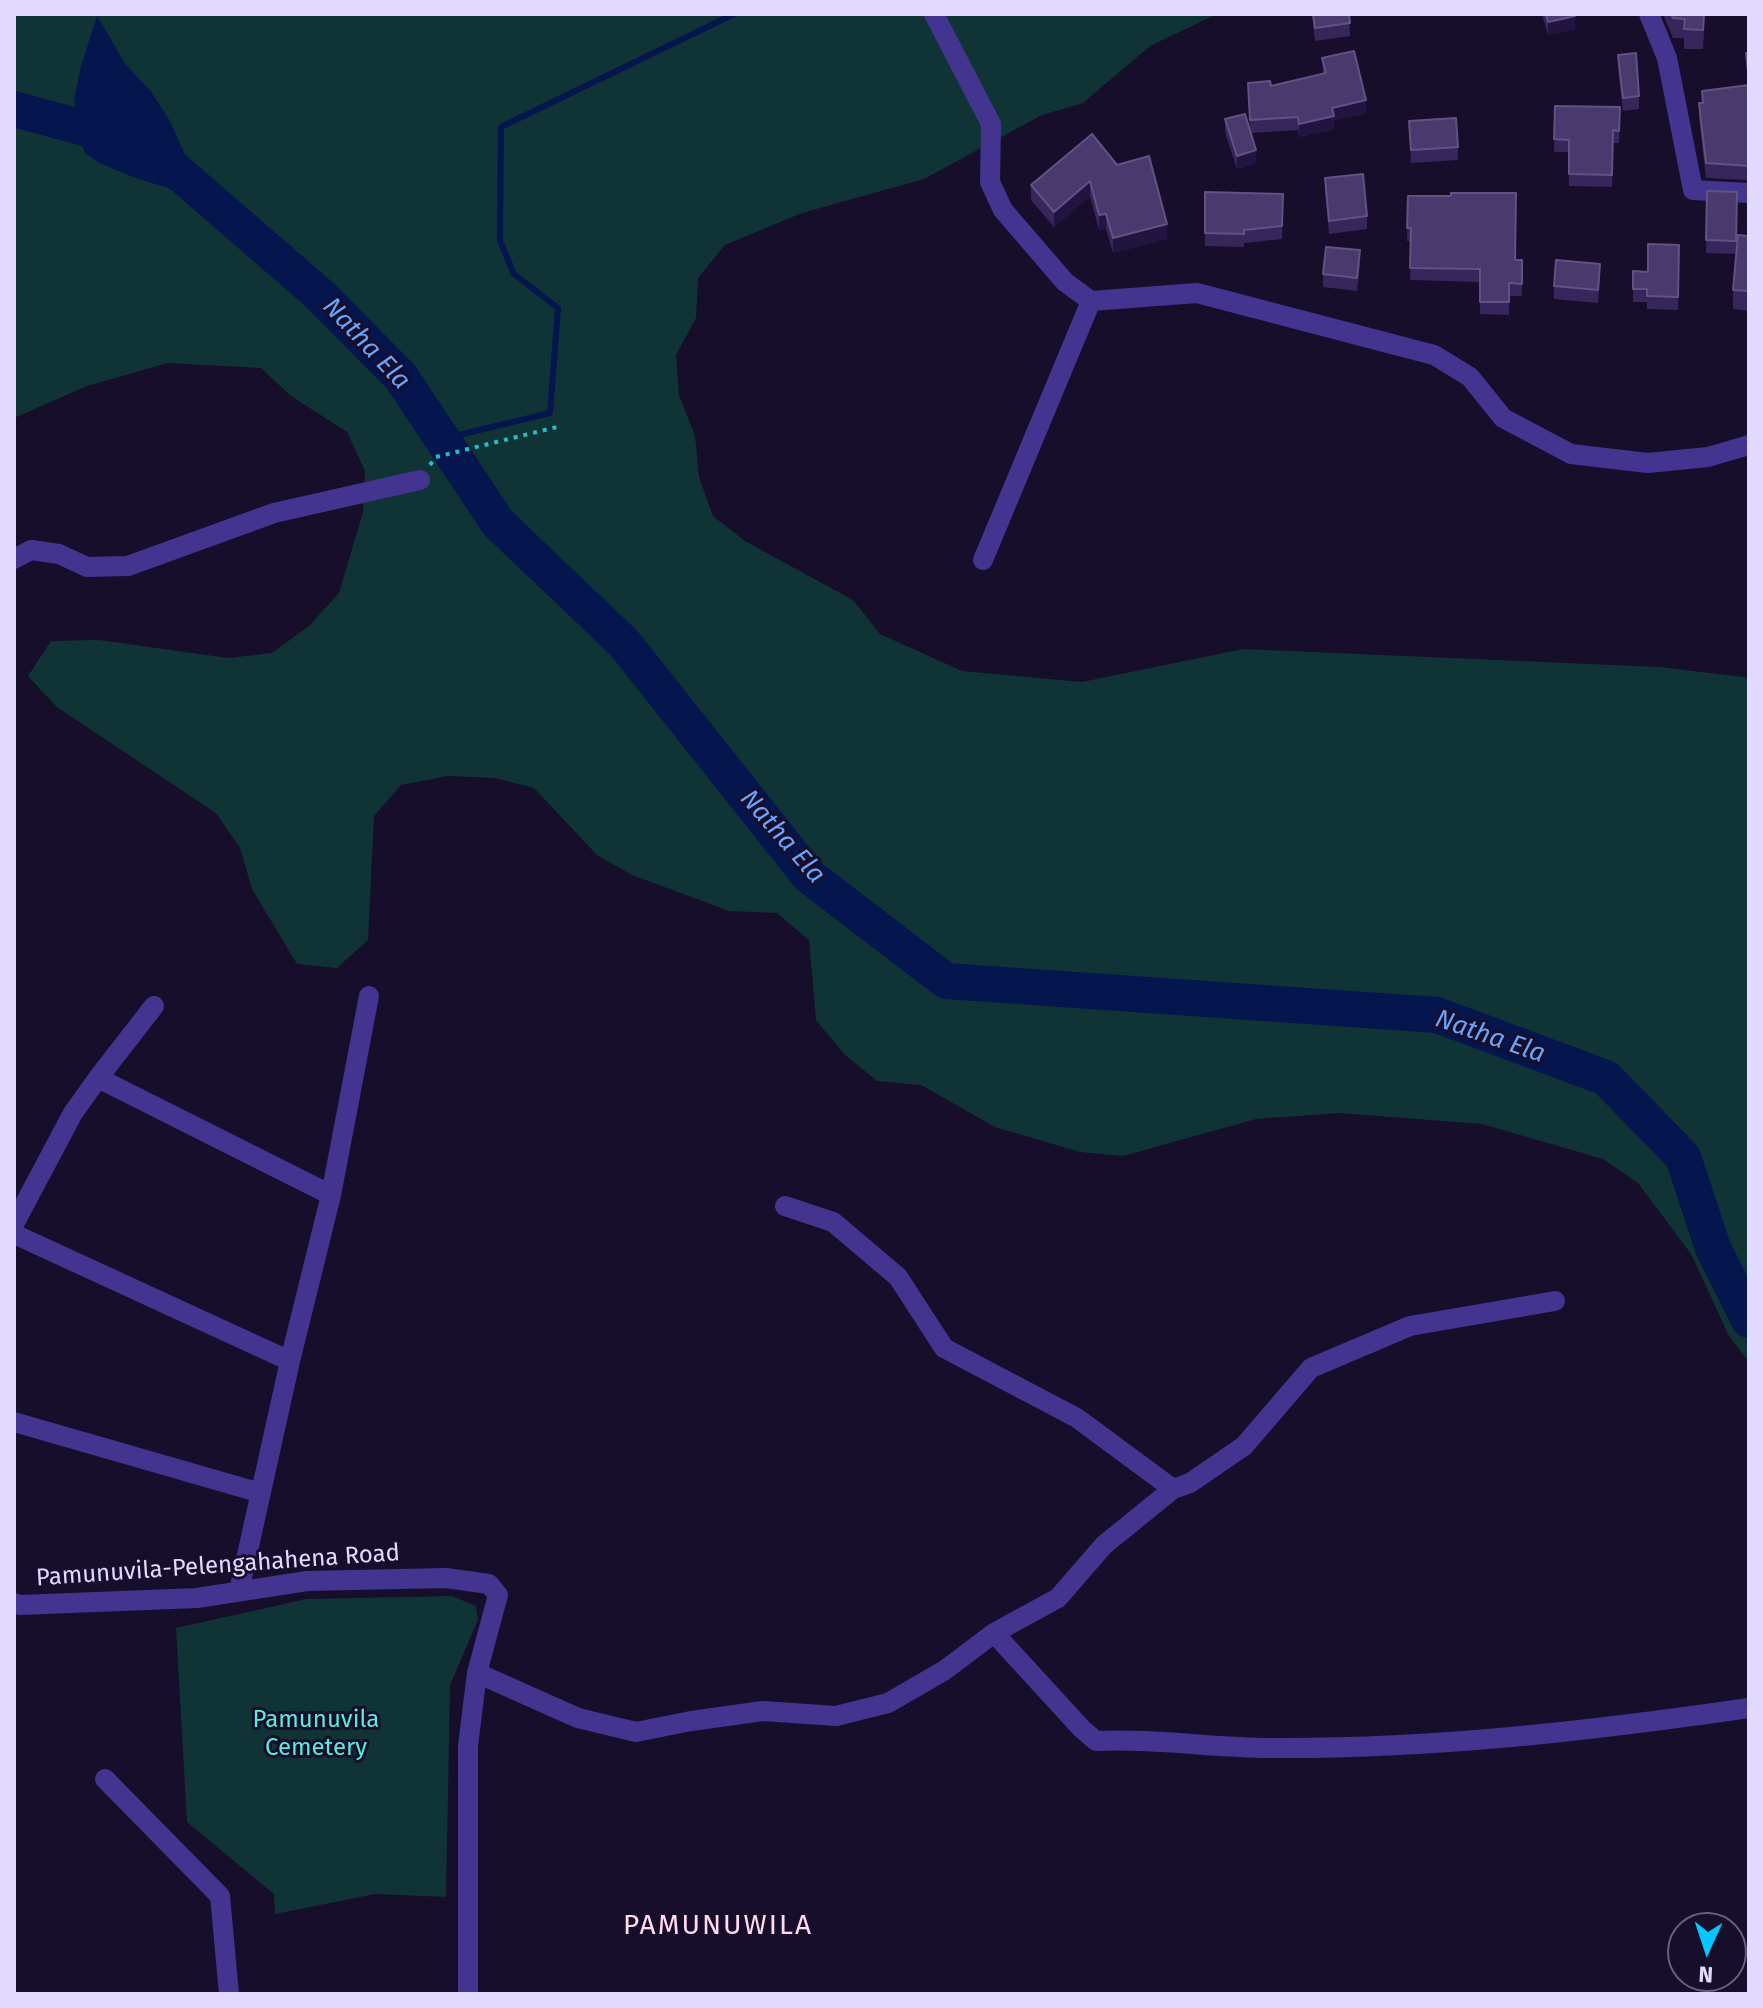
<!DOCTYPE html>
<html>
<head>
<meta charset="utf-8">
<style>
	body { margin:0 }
	#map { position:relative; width:1763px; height:2008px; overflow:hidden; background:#170e2c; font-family:"Fira Sans",sans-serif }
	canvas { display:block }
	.frame { position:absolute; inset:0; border:16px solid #e2d9ff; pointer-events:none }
	.north { position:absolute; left:1667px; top:1912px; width:80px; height:80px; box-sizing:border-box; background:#170e2c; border:2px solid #685f80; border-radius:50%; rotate:183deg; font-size:22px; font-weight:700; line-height:32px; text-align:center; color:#e2d9ff }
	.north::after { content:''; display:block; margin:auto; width:28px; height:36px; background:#05c7ff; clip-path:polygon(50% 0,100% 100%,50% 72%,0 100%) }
</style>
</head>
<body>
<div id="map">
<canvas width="1763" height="2008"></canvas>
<div class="frame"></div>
<div class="north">N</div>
</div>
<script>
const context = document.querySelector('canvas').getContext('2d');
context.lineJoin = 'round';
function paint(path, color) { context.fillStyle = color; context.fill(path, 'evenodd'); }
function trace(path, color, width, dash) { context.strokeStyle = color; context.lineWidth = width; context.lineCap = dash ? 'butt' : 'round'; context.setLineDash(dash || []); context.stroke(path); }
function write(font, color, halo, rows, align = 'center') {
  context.font = font + ' "Fira Sans",sans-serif'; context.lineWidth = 6; context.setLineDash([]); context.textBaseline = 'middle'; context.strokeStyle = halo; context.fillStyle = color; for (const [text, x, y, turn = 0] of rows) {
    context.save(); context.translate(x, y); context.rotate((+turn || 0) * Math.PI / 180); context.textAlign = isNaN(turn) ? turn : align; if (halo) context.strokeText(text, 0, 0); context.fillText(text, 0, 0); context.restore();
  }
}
paint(new Path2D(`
	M14,14H1217L1150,46L1083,103L1042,115L924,179L802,213L725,245L698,278L696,318L676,355L679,395L695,436L699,477L713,516L745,541L853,600L880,634L962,671L1082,682L1243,649L1659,667L1743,677L1749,679V1362L1729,1336L1691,1254L1638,1183L1603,1159L1482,1124L1339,1113L1256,1119L1123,1156L1080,1152L995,1127L921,1085L877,1081L844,1054L816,1020L809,940L777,913L729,911L632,875L597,855L534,788L495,778L448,776L401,785L374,816L368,940L337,968L297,964L252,889L240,848L216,813L57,707L28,676L51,641L99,640L228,658L272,653L309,626L339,593L363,512L365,471L347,432L291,396L261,368L168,363L87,386L14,418Z
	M452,1596L476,1606L478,1620L450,1685L446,1897L375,1894L275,1914L274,1894L187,1822L176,1628L307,1599Z`), '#103336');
paint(new Path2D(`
	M97,16L126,65L150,90L170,121L188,161L205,186L207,209L168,188L133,177L99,163L84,152L74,99L81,66Z`), '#05164e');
trace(new Path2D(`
	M442,439L550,413L558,308L514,274L500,241L501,127L734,14`), '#05164e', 6);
trace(new Path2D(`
	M14,109L124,139
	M171,166L321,296L401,377L498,523L624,643L809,876L946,981L1437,1015L1606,1078L1683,1157L1713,1248L1749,1320`), '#05164e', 36);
trace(new Path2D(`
	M430,465L436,457L561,426`), '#22bfc9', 4, [4, 6]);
trace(new Path2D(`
	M934,14L991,124L990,182L1003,210L1065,282L1091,301L1197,293L1434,355L1470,377L1503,418L1571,454L1648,463L1708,457L1749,445
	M1649,14L1667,58L1693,190L1749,193
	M14,559L31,550L59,554L87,567L128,566L274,513L420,480
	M983,560L1091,301
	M98,1078L331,1195
	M785,1206L833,1222L898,1277L944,1348L1077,1418L1173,1489
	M14,1224L73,1113L98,1078L154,1006
	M14,1234L290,1361
	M14,1422L261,1493
	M239,1591L290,1361L331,1195L369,996
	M14,1603L20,1605L197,1598L307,1581L446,1578L489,1584L498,1595L477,1673L468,1746V1994
	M994,1633L1082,1729L1096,1741C1154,1738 1213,1748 1271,1748C1432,1749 1590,1731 1749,1708
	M477,1673L578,1718L636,1732L691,1721L763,1711L836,1716L888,1703L945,1670L994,1633L1058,1598L1104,1545L1173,1489L1190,1483L1244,1446L1311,1368L1410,1326L1555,1301
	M105,1779L220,1896L229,1994`), '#433490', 20);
paint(new Path2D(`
	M1312,14H1349L1350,36L1315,41Z
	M1542,14H1600L1575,16V29L1548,35Z
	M1663,14H1705L1703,49H1684V38H1673Z
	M1749,14V180L1706,178L1699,118V103H1702V91L1748,85L1746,53H1749Z
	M1618,55L1639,96V109L1623,111L1618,68Z
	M1322,58L1366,113L1334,120V129L1299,137L1298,130L1251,133L1256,163L1237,169L1225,132V119L1250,132L1248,83L1271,86L1323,74Z
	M1555,106L1620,107L1619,143H1613L1612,187L1569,186V152H1554Z
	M1409,121L1458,147V160L1411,163Z
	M1092,134L1167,239L1113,253L1106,229L1099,230L1090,196L1054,227L1031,200V185Z
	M1325,178L1367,216V229L1329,234L1325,191Z
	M1707,191L1737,192L1736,254L1706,253Z
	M1205,192L1283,194L1282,239L1244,243V247L1205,246Z
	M1408,196L1516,260H1522V296H1509V315L1480,314V282L1410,280L1411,241H1407Z
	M1749,236V311L1733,309V290Z
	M1679,245L1678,310L1647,309V302H1633V271L1648,272Z
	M1360,263L1357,291L1323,287V274Z
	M1600,277L1598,303L1554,299V286Z`), '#37265b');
paint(new Path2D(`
	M1575,16V29L1548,35V22Z
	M1366,100V113L1334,120V129L1299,137V124L1332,108Z
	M1256,150V163L1237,169V156Z
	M1090,181V196L1054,227V212Z
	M1106,214V229L1099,230V215Z
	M1167,224V239L1113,253V238Z`), '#221441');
const building = new Path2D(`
	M1313,14H1349L1350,23L1315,28Z
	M1546,14H1575V16L1548,22Z
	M1671,14H1704L1703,30L1684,29L1685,19L1673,18Z
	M1354,51L1366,100L1332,108L1334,116L1299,124L1298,117L1250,120L1248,83L1270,81L1271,86L1326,73L1322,58Z
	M1636,53L1639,96L1623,98L1618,55Z
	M1746,53H1749V81Z
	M1749,85V166L1706,163L1699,103H1703L1702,91Z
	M1555,106L1620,107L1619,131L1613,130L1612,175L1569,174V140L1554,139Z
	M1245,114L1256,150L1237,156L1225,119Z
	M1456,118L1458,147L1411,150L1409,121Z
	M1092,134L1117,165L1149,156L1167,224L1113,238L1106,214L1099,215L1090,181L1054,212L1031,185Z
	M1363,174L1367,216L1329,221L1325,178Z
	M1707,191L1737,192L1736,241L1706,240Z
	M1205,192L1283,194L1282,226L1244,230V234L1205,233Z
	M1451,193H1516L1515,260H1522V284L1509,283V302H1480V269L1410,268L1411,228H1407L1408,196H1451Z
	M1738,235L1749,236V291L1733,290Z
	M1648,244L1679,245L1678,297L1647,296V289H1633V271L1648,272Z
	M1326,247L1360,250L1357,278L1323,274Z
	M1556,260L1600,264L1598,290L1554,286Z`);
paint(building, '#49396d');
trace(building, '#615284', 2);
write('24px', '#e2d9ff', '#170e2c', [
	["Pamunuvila-Pelengahahena Road",218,1566,-4]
]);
write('24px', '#57edda', '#170e2c', [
	["Pamunuvila",316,1720],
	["Cemetery",316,1748]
]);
write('italic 26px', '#67a6ff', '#170e2c', [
	["Natha Ela",366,344,47],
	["Natha Ela",782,837,49],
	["Natha Ela",1490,1037,19]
]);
context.letterSpacing = '2px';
write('28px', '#ffdbed', '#170e2c', [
	["PAMUNUWILA",718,1926]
]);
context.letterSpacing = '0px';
</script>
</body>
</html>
